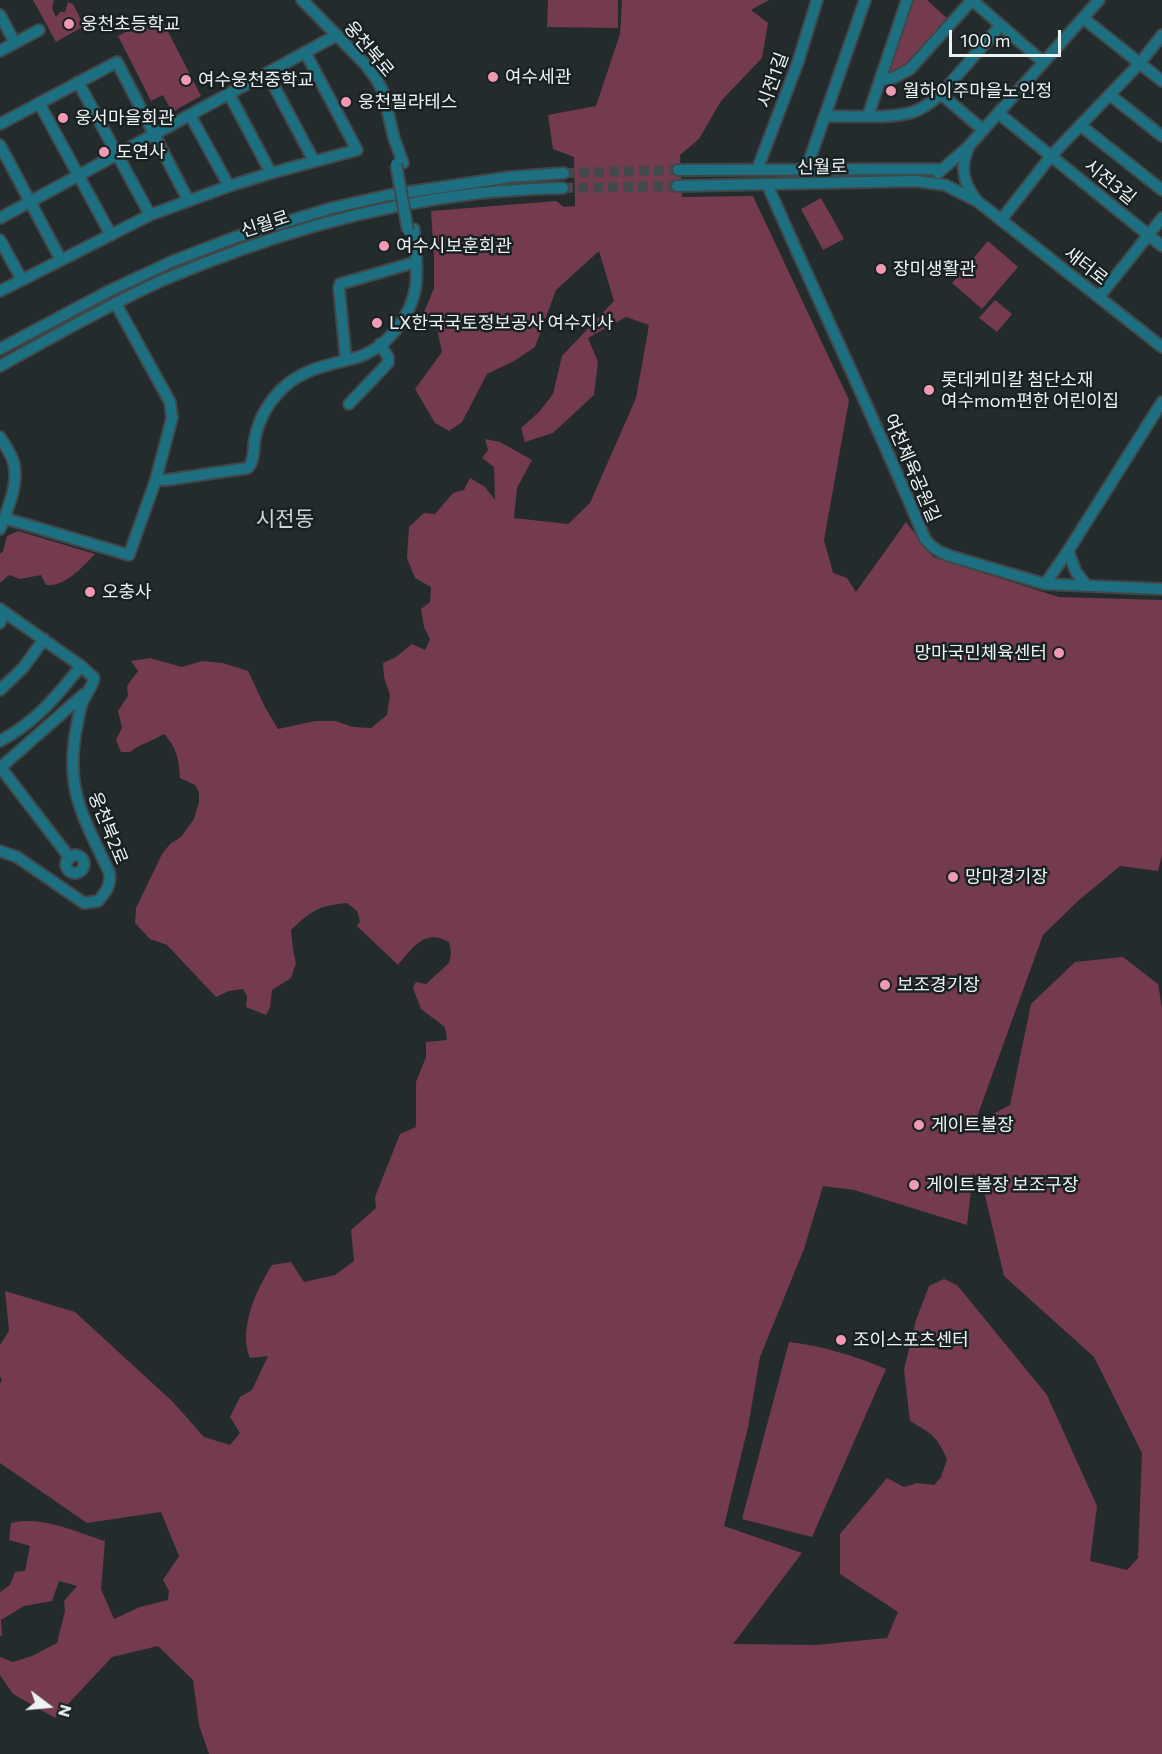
<!DOCTYPE html>
<html>
<head>
<meta charset="utf-8">
<style>
	body { margin:0 }
	#map { position:relative; width:1162px; height:1754px; overflow:hidden; background:#242b2c; font-family:Commissioner,sans-serif }
	canvas { display:block }
	.north { position:absolute; left:18px; top:1676px; width:60px; height:60px; -webkit-text-stroke:4px #1a2123; paint-order:stroke; rotate:106deg; font-size:16px; font-weight:700; line-height:24px; text-align:center; color:#edf2f3 }
	.north::after { content:''; display:block; margin:auto; width:21px; height:27px; background:#edf2f3; clip-path:polygon(50% 0,100% 100%,50% 72%,0 100%) }
	.scale { position:absolute; left:949px; top:30px; width:112px; height:27px; box-sizing:border-box; border:3px solid #edf2f3; border-top:0; padding-left:8px; font-size:18px; line-height:21px; white-space:nowrap; color:#edf2f3; -webkit-text-stroke:4px #1a2123; paint-order:stroke }
</style>
</head>
<body>
<div id="map">
<canvas width="1162" height="1754"></canvas>
<div class="north">N</div>
<div class="scale">100 m</div>
</div>
<script>
const context = document.querySelector('canvas').getContext('2d');
context.lineJoin = 'round';
function paint(path, color) { context.fillStyle = color; context.fill(path, 'evenodd'); }
function trace(path, color, width, dash) { context.strokeStyle = color; context.lineWidth = width; context.lineCap = dash ? 'butt' : 'round'; context.setLineDash(dash || []); context.stroke(path); }
function write(font, color, halo, rows, align = 'center') {
  context.font = font + ' Commissioner,"Noto Sans KR",sans-serif'; context.lineWidth = 5; context.setLineDash([]); context.textBaseline = 'middle'; context.strokeStyle = halo; context.fillStyle = color; for (const [text, x, y, turn = 0] of rows) {
    context.save(); context.translate(x, y); context.rotate((+turn || 0) * Math.PI / 180); context.textAlign = isNaN(turn) ? turn : align; if (halo) context.strokeText(text, 0, 0); context.fillText(text, 0, 0); context.restore();
  }
}
paint(new Path2D(`
	M33,0H54L52,8L56,17L60,12H65L68,2L73,4L84,26L56,42Z
	M548,0H618V28L547,27Z
	M622,0H769L751,10L768,23L762,58L721,101L699,139L680,155L682,197L753,196L849,400L824,540L833,573L847,578L856,592L906,522L933,557L1059,597L1162,600V855L1158,871L1120,866L1078,901L1043,935L978,1114L976,1135L980,1121L1010,1105L1031,1004L1075,962L1123,957L1158,984L1162,1008V1754H209L199,1725L193,1680L158,1646L112,1657L55,1718L13,1694L0,1675V1657L13,1662L32,1656L57,1643L65,1611L64,1601L77,1586L59,1581L52,1601L24,1606L1,1620L2,1635L0,1637V1592L10,1585L15,1572L25,1571L30,1546L9,1540L11,1523C41,1515 76,1532 105,1541L101,1589L114,1619L140,1607L168,1600L169,1591L163,1580L179,1556L161,1512L87,1523L0,1463V1383L2,1381L0,1376V1345L9,1331L5,1291L75,1312L173,1402L204,1437L230,1445L240,1433L230,1417L240,1397L252,1390L268,1356L250,1358C248,1353 246,1346 246,1340C246,1312 258,1288 272,1265L291,1262L304,1282L335,1275L354,1261L351,1230L376,1208L375,1197L400,1134L416,1127V1082L426,1057V1042L447,1040L445,1027L421,1009L413,988L416,982L426,984L449,963L451,953L449,942C425,928 413,947 398,965L357,926L360,921L357,911L347,903C318,906 312,910 291,930L293,950L296,963L291,978L272,990L270,1007L266,1015L246,1007L247,996L243,989L229,991L216,997L167,945L150,939L135,923L136,908L162,854L170,844L181,837L194,819L199,802V792L195,785L180,778C179,760 177,748 164,734C152,741 140,744 130,752H121L116,740L122,728L118,711L128,696L127,686L138,671L131,661L150,658L182,667L202,661L223,663L248,671L265,707L278,729L315,721H335L353,727L371,728L387,715L390,695L384,677L383,663L396,657L412,644L425,650L430,639L424,627L421,609L430,602L431,587L415,578L407,558L409,527L424,513L435,514L453,493L464,490L470,478L485,487L495,500L494,467L482,458L488,450L485,439L500,442L532,460L517,488L514,518L568,524L590,503L636,398L649,325L626,317L588,338L598,362L594,395L553,433L525,442L521,428L539,412L553,394L562,356L614,301L599,251L556,290L535,347L514,361L487,374L462,422L449,431L435,423L415,389L442,352L435,319L422,317L434,288V255L431,211L556,201L564,207L575,206L574,157L553,149L548,115L596,106L620,34ZM973,1173L982,1183L1004,1276L1094,1357L1142,1453L1138,1558L1127,1570L1090,1561L1097,1506L1047,1395L957,1285L944,1279L929,1286L916,1320L904,1370L910,1421C932,1434 936,1435 947,1459L941,1477L934,1485L917,1483L904,1487L887,1478L840,1534V1574L898,1612L887,1638L815,1645L733,1644L802,1553L724,1526L748,1427L760,1357L804,1249L823,1186L854,1190L967,1225Z
	M912,0H927L949,20L909,64L889,74L888,70Z
	M159,14L201,96L172,112L163,95L151,101L118,36Z
	M821,198L844,239L823,250L801,209Z
	M988,241L1018,267L982,309L952,283Z
	M995,300L1012,314L997,332L979,318Z
	M18,531L95,554C83,566 66,587 46,585L41,575L20,579L9,575L0,583V554L3,551L7,536Z
	M789,1342C823,1346 855,1356 886,1369L812,1537L742,1519Z`), '#743a4d');
trace(new Path2D(`
	M564,173L678,170
	M563,188L677,186`), '#42494a', 10, [10, 5]);
const minor = new Path2D(`
	M302,0L365,64L377,80L383,92L394,138L403,163
	M972,0L1043,62
	M0,15L15,43L0,51
	M1083,18L1162,81
	M15,43L39,30
	M267,73L314,161
	M880,80L907,0
	M78,82L150,215
	M229,94L271,173
	M941,94L983,130
	M1110,95L1162,136
	M39,103L111,235
	M998,113L1162,246
	M190,115L229,186
	M826,116C849,116 892,119 913,112C923,109 933,101 941,94L1000,26
	M868,116L880,80L893,78L910,69L972,0
	M0,124L117,62L188,200
	M1080,125L1162,190
	M0,145L61,260
	M968,149C960,167 963,182 975,198
	M678,170L943,169
	M757,170L798,62L817,0
	M806,170L865,0
	M938,173L968,147L1099,0
	M767,184C819,303 875,419 925,539C932,548 939,552 950,556L1045,584L1162,589
	M677,186L916,181L945,185L977,201L1162,347
	M0,218L337,35
	M1001,220L1051,156L1140,63L1162,35
	M0,240L22,280
	M0,291L150,215L229,186L271,173L357,150L305,52
	M1099,297L1162,218
	M0,349L109,291L173,261L236,237L332,208L389,195L510,177L564,173
	M346,360L339,288L340,284L416,262
	M0,366C53,337 106,306 161,281C261,238 364,207 472,194C502,190 532,189 563,188
	M349,404L388,363V357L380,344
	M0,437C4,444 9,451 12,458C21,480 8,508 0,529
	M156,479L166,480L248,468C255,460 253,448 255,438C259,418 270,400 284,387C305,368 330,365 355,358C387,349 412,316 416,284C418,266 415,247 414,229
	M4,518L129,555L156,479L172,418L170,402L116,304
	M1068,551L1076,572L1086,585
	M1045,584L1068,551L1162,402
	M0,609L81,666L94,678C93,686 86,694 82,703C80,710 78,718 77,725C64,789 83,816 109,872C112,884 106,892 98,901L84,903L17,857L0,851
	M0,623L5,612
	M0,690L23,668L44,639
	M0,741C36,722 56,697 81,666
	M0,768L84,694
	M1,768L70,858
	M66 864a9 9 0 1 1 18 0a9 9 0 1 1-18 0Z`);
trace(minor, '#404748', 14);
trace(minor, '#1d7081', 10);
const minorBridge = new Path2D(`
	M396,164L408,231`);
trace(minorBridge, '#404748', 14, []);
trace(minorBridge, '#1d7081', 10);
for (const [x, y, r, color] of [
	[69,24,6,"#f19ab3"],
	[493,77,6,"#f19ab3"],
	[186,80,6,"#f19ab3"],
	[891,91,6,"#f19ab3"],
	[346,102,6,"#f19ab3"],
	[63,118,6,"#f19ab3"],
	[104,152,6,"#f19ab3"],
	[384,246,6,"#f19ab3"],
	[881,269,6,"#f19ab3"],
	[377,323,6,"#f19ab3"],
	[929,390,6,"#f19ab3"],
	[90,592,6,"#f19ab3"],
	[1059,653,6,"#f19ab3"],
	[953,877,6,"#f19ab3"],
	[885,985,6,"#f19ab3"],
	[919,1125,6,"#f19ab3"],
	[914,1185,6,"#f19ab3"],
	[841,1340,6,"#f19ab3"]
]) { const dot = new Path2D(); dot.arc(x, y, r, 0, 2 * Math.PI); context.fillStyle = color; context.fill(dot); trace(dot, '#1a2123', 2); }
write('18px', '#edf2f3', '#1a2123', [
	["웅천초등학교",81,24],
	["여수세관",505,77],
	["여수웅천중학교",198,80],
	["월하이주마을노인정",903,91],
	["웅천필라테스",358,102],
	["웅서마을회관",75,118],
	["도연사",116,152],
	["여수시보훈회관",396,246],
	["장미생활관",893,269],
	["LX한국국토정보공사 여수지사",389,323],
	["롯데케미칼 첨단소재",941,380],
	["여수mom편한 어린이집",941,401],
	["오충사",102,592],
	["망마국민체육센터",1047,653,"right"],
	["망마경기장",965,877],
	["보조경기장",897,985],
	["게이트볼장",931,1125],
	["게이트볼장 보조구장",926,1185],
	["조이스포츠센터",853,1340]
], 'left');
write('18px', '#edf2f3', '#1a2123', [
	["웅천북로",369,49,50],
	["시전1길",773,80,-70],
	["신월로",822,167,-1],
	["시전3길",1110,182,39],
	["신월로",265,224,-18],
	["새터로",1086,266,38],
	["여천체육공원길",912,468,67],
	["웅천북2로",108,828,68]
]);
write('21px', '#ccd5d7', '#1a2123', [
	["시전동",285,519]
]);
</script>
</body>
</html>
